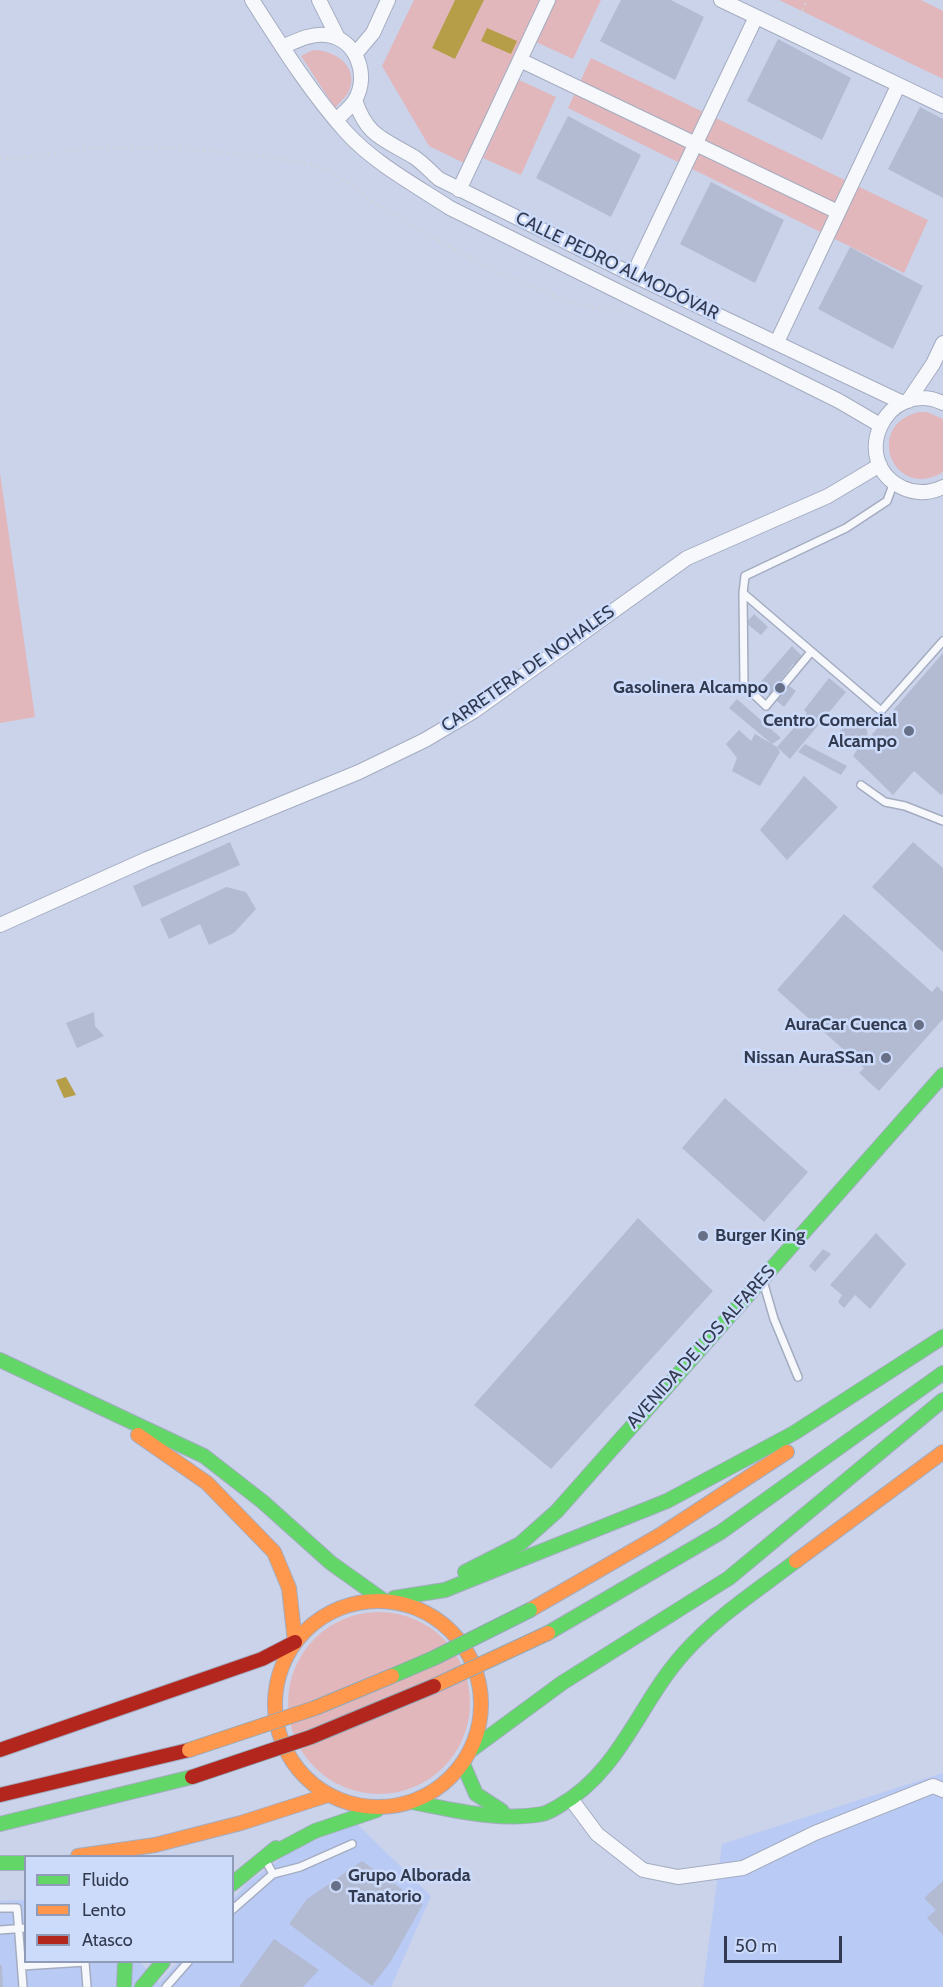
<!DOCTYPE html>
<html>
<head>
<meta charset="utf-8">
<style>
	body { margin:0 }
	#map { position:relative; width:943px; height:1987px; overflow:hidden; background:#cad3ea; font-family:Cabin,sans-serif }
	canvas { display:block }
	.legend { position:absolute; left:24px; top:1855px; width:210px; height:108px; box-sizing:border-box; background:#cddbfb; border:2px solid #8f9bb7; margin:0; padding:8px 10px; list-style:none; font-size:18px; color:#323a50 }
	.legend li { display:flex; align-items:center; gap:12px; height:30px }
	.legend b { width:30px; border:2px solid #8f9bb7 }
	.scale { position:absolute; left:724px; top:1936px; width:118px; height:27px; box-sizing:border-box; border:3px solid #323a50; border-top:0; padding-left:8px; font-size:18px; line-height:21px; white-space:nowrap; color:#323a50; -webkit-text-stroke:4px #cddbfb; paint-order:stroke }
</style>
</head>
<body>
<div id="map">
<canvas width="943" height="1987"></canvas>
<ul class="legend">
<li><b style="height:8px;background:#63d668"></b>Fluido</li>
<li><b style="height:8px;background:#ff974d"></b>Lento</li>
<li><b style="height:8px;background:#b3261e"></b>Atasco</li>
</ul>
<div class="scale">50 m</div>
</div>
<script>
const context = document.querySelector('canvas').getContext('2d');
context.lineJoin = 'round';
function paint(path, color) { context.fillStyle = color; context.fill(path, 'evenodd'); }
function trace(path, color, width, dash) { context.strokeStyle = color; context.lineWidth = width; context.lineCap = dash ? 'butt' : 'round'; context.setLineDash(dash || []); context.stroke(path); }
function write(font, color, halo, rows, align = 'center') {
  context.font = font + ' Cabin,sans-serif'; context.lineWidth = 5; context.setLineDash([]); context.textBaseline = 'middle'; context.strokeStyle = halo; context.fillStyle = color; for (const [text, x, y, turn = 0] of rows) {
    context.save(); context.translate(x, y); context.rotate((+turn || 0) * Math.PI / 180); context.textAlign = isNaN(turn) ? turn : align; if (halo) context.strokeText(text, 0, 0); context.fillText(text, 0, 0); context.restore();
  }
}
paint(new Path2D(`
	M943,1773V1987H703L722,1844Z
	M357,1824L431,1896L391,1987H0V1901L25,1900L26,1962H140L159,1983L178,1962H232L233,1900L247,1883L297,1847Z`), '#b9caf5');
paint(new Path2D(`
	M414,0H455L432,48L455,59L484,0H545L468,165L429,146L382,66Z
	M556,0H601L573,59L536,42Z
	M779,0H921L943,11V79Z
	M313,50C335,50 361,67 348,93C345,98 339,103 335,108L301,56Z
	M591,58L928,220L904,273L568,108Z
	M519,80L556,97L521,175L483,158Z
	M919,412H927L943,419V472C895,502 862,426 919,412Z
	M0,473L35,717L0,723Z
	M288 1703a91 91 0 1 1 182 0a91 91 0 1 1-182 0Z`), '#e1b7bc');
paint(new Path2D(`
	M455,0H484L455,59L432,48Z
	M487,28L517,41L511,54L481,41Z
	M66,1077L76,1095L64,1098L56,1080Z`), '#b69d48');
paint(new Path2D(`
	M621,0H671L704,17L675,80L600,41Z
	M778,39L851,78L822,140L747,101Z
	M920,107L943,119V198L888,169Z
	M568,116L641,155L611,217L536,178Z
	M711,182L784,220L755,283L680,244Z
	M850,247L923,286L893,349L818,309Z
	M754,614L768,627L761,635L746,623Z
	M792,646L805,659L800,668L793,664L781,680L796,691L784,707L758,685Z
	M943,653V793L941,795L914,771L893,795L853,756L857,750L843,745L840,731L851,721L861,722L867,730L868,739Z
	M829,678L846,692L790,759L777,747L780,752L760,786L732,771L737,758L726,744L739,730L751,741L755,734L777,747L807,713L804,710Z
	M737,699L781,738L772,744L729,708Z
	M805,744L847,766L841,775L798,752Z
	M804,776L838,807L787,860L760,830Z
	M230,842L240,865L142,907L133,886Z
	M913,842L943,868V952L872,887Z
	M226,887L246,892L256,909L234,933L209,945L200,924L169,939L160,919Z
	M844,914L932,992L937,986L943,992V1019L879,1091L859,1073L864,1068L777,990Z
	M94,1012L95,1026L104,1036L77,1048L66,1023Z
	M725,1098L808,1172L764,1222L682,1148Z
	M638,1218L713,1291L551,1469L474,1405Z
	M876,1233L906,1264L870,1309L855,1295L844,1308L838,1302L842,1295L830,1285Z
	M823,1249L831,1254L815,1272L809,1266Z
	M362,1861L423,1904L391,1961L372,1986L289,1924L307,1899Z
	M943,1881V1935L927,1918L936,1910L924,1898Z
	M274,1939L319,1970L303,1987H239Z
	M0,1965H2L3,1987H0Z`), '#b2bbd2');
const lane = new Path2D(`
	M894,482L887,501L846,528L745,576L743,593L881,711L943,641
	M743,593L744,685L766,706L811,652
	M861,785L885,802L905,806L943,821
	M763,1281L774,1319L798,1377
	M273,1874L300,1867L352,1844
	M0,1908H17L23,1987
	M232,1910L273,1874L266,1861
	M0,1930L26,1928
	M85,1962L87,1987
	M22,1966L85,1962
	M166,1987L188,1962`);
const street = new Path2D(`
	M252,0C281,45 310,92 346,132C374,163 415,185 450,208L839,401L880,425
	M319,0L338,38
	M721,0L943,106
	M282,47C296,41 311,33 326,35C356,38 370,75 355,100C351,107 342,114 336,120
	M356,53L373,33L388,0
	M520,60L838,212
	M355,100C367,137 384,139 414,157C423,163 431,172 439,179L633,275L903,403
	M459,190L548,0
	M633,275L756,17
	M777,342L898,86
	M908,401L933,364L943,343
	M943,403C886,377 847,462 903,488C916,494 930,493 943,487
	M0,925L147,859L359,772L425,740L474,711L687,558L828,496L880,465
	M571,1799L597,1834L643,1870L678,1877L743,1868L815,1833L933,1786L943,1790`);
const fast = new Path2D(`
	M0,1360L204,1456L263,1502L331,1563L383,1600
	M465,1572L520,1544L557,1511L943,1075
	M394,1598L445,1590L667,1501L794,1433L943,1337
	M548,1633L721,1532L943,1373
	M471,1750L562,1683L729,1578L943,1400
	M463,1764L476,1794L502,1811
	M412,1802C454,1810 500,1822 542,1814C548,1813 554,1809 559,1806C620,1772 639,1703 684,1653C716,1617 758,1590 796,1561
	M0,1824L192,1777
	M264,1858L315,1831L377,1810
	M0,1863H26
	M232,1884L276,1848
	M124,1987L125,1962
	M142,1987L163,1962`);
const slow = new Path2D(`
	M138,1435L207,1483L274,1552L289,1588L295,1642
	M796,1561L943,1452
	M275 1704a103 103 0 1 1 206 0a103 103 0 1 1-206 0Z
	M530,1610L660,1535L787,1452
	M78,1856L155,1845L241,1823L328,1795`);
const jam = new Path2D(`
	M0,1750L262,1659L295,1642
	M0,1795L189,1750`);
trace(lane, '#a4acc0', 10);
trace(street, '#a4acc0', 16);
trace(fast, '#a4acc0', 16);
trace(slow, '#a4acc0', 16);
trace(jam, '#a4acc0', 16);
trace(new Path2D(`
	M797,21L807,0
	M0,158C30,160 57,151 86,149C139,145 192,148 245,155C271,158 300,160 325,169C346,177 364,196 382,207C433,239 565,315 623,310`), '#ced1d8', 3, [1.5, 4.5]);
trace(lane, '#f7f8fc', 7);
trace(street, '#f7f8fc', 14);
trace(fast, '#63d668', 14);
trace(slow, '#ff974d', 14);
trace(jam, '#b3261e', 14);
const fastBridge = new Path2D(`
	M392,1676L434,1658L530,1610`);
const slowBridge = new Path2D(`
	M434,1686L548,1633
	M189,1750L315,1708L392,1676`);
const jamBridge = new Path2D(`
	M192,1777L311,1737L434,1686`);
trace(fastBridge, '#92a7b5', 16, []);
trace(slowBridge, '#92a7b5', 16, []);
trace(jamBridge, '#92a7b5', 16, []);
trace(fastBridge, '#63d668', 14);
trace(slowBridge, '#ff974d', 14);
trace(jamBridge, '#b3261e', 14);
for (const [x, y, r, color] of [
	[780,688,6,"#677086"],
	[909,731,6,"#677086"],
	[919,1025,6,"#677086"],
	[886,1058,6,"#677086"],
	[703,1236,6,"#677086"],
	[336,1886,6,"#677086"]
]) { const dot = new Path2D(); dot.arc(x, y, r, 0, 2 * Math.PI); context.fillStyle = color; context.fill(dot); trace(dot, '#cddbfb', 2); }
write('18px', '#323a50', '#cddbfb', [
	["CALLE PEDRO ALMODÓVAR",617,266,26],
	["CARRETERA DE NOHALES",528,669,-35],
	["AVENIDA DE LOS ALFARES",701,1347,-48]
]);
write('bold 18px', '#323a50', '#cddbfb', [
	["Gasolinera Alcampo",768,688],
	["Centro Comercial",897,721],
	["Alcampo",897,742],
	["AuraCar Cuenca",907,1025],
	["Nissan AuraSSan",874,1058],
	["Burger King",715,1236,"left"],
	["Grupo Alborada",348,1876,"left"],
	["Tanatorio",348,1897,"left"]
], 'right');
</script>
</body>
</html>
